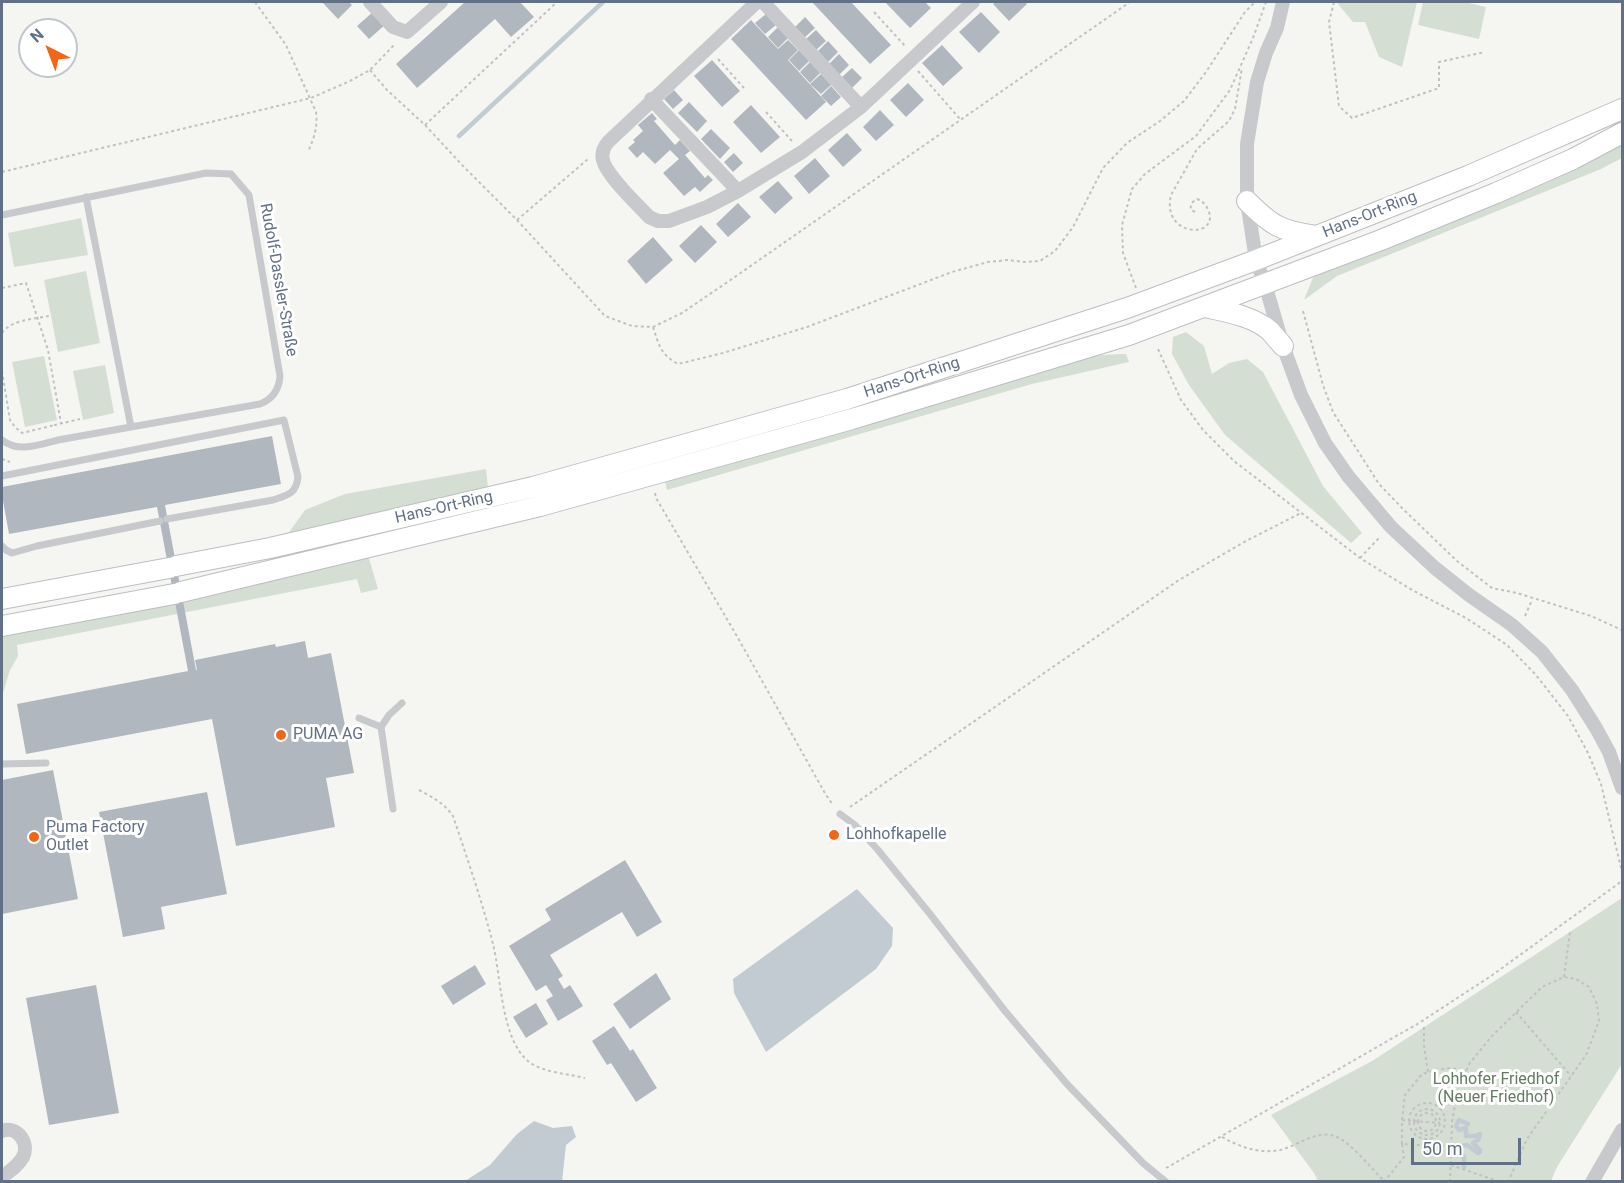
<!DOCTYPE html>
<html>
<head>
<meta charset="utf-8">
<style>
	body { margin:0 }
	#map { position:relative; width:1624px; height:1183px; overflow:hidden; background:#f5f6f1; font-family:Roboto,sans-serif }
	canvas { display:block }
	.frame { position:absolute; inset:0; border:3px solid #627085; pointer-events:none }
	.north { position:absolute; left:18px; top:18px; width:60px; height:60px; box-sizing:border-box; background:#fff; border:2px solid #c0c6ce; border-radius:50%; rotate:318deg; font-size:16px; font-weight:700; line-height:24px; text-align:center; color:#627085 }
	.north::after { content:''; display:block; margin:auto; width:21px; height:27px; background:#f26715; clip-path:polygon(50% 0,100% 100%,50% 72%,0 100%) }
	.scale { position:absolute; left:1411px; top:1138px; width:110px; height:27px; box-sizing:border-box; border:3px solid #627085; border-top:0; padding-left:8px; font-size:18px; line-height:21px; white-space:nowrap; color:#627085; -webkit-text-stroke:4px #fff; paint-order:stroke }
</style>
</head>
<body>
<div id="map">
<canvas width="1624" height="1183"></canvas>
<div class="frame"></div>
<div class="north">N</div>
<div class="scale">50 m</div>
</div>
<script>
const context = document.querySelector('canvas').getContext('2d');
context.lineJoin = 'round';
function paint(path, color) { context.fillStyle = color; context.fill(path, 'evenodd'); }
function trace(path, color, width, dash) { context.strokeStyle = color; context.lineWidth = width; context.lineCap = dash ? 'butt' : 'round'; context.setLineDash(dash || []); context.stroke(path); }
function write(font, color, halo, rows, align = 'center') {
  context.font = font + ' Roboto,sans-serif'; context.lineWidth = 6; context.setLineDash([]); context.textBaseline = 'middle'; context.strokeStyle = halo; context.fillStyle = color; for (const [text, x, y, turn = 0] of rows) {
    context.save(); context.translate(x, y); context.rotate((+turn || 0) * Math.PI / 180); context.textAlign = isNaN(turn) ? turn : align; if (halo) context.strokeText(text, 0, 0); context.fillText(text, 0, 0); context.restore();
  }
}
paint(new Path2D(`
	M1339,2H1417L1402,67L1379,57L1365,22H1353L1338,4Z
	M1423,2H1464L1486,7L1479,39L1418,25Z
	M1622,141V158L1601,169L1337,276L1304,300L1314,275Z
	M81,218L88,255L14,267L8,233Z
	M86,271L100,343L58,352L44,280Z
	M1186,332L1204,346L1212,374L1229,363L1247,359L1263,372L1323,486L1362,533L1351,543L1225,435L1189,385L1172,354L1173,337Z
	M1120,354H1126L1129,362L1032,384L667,490L665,481L900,414L1089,356Z
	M44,356L57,420L25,427L12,362Z
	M105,365L114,413L83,420L73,371Z
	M486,469L488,488L287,535L305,510L345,494Z
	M368,555L378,589L361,593L357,579L17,645L18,656L10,670L2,696V633Z
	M1622,898V1064L1557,1167L1551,1181H1318L1314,1173L1271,1115L1372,1061Z`), '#d5ded2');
paint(new Path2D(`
	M857,889L893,928L892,946L876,969L766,1052L734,993L733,979Z
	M534,1121L553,1128L572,1126L576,1137L566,1145L562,1181H465L490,1165L517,1134Z`), '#c2cbd2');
trace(new Path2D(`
	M459,136L603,2
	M1464,1167V1157L1459,1151L1462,1146L1467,1145L1478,1153L1480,1152V1150L1473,1143L1478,1140L1480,1134L1475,1136H1466V1128L1459,1130L1456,1126L1459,1120L1468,1124`), '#c2cbd2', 4.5);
paint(new Path2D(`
	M322,2H349L352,5L338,19Z
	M465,2H520L534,17L511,37L495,19L417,88L396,64Z
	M812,2H851L891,45L870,64Z
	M885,2H925L931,8L910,28Z
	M995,2H1025L1027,4L1009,21L993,4Z
	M374,11L386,24L369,39L357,26Z
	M981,12L1000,32L979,53L959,32Z
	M766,14L776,25L765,34L755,23Z
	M805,17L815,28L805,37L795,27Z
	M751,20L778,49L788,40L798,50L788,60L826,102L806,120L731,39Z
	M778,27L788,38L778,48L768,37Z
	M816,30L826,41L816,50L806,39Z
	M828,41L838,52L828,62L818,51Z
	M942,45L963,68L943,86L922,63Z
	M799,50L809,61L799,71L789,60Z
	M839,54L849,65L839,75L829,64Z
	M712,60L740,91L722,107L694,76Z
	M810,62L820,73L810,83L800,72Z
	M852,68L862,78L852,88L842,77Z
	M821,74L831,85L821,94L810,84Z
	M908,83L924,100L906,117L890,100Z
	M831,86L841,97L831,106L821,96Z
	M674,90L683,100L673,109L664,99Z
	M689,102L707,121L697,132L678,113Z
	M751,105L780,137L761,153L733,122Z
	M880,110L894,125L876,141L863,127Z
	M652,113L657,119L654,121L675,145L680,140L690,151L685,155L705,178L708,175L713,180L700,192L695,187L684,196L663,173L679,159L670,150L655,164L643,152L637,158L628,148L635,142L633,140L643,131L638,125Z
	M711,129L730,148L720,159L701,139Z
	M847,133L862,150L843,167L828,150Z
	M734,153L743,163L733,172L724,162Z
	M815,158L830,176L809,194L794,176Z
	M778,181L793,198L775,214L759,197Z
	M738,203L751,217L728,237L716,224Z
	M701,225L717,242L695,263L679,246Z
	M653,237L673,260L646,284L627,261Z
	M272,436L281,484L165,505L196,670H197L195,660L275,644L276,647L305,641L308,658L331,653L354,773L326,778L335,827L236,846L212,719L26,754L17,704L188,671L157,507L9,534L2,495V487Z
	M53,770L78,899L2,914V780Z
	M207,792L227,894L161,907L165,929L123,937L99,812Z
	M829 835a5 5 0 1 1 10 0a5 5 0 1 1-10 0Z
	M625,860L662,922L637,937L622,912L550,955L563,976L558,979L564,989L570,985L583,1006L558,1021L546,1000L553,996L546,985L536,991L509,946L551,920L545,909Z
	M475,965L486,984L453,1005L441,986Z
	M656,973L671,999L630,1029L613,1004Z
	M96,985L119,1113L49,1125L26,998Z
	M536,1003L548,1024L526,1038L513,1017Z
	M614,1026L630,1051L633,1049L657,1088L636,1102L611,1063L607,1065L592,1041Z`), '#b1b7be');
const secondary = new Path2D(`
	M1247,201C1272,226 1281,231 1316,236
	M1205,307C1227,312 1253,316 1270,331C1274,336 1279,341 1283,346
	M176,566L270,548L533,487L847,399L1127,308L1256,260L1468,176L1622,109
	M181,592L540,506L852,419L1129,335L1381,240L1496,193L1573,159L1622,133
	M2,599L169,568
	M2,626L174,594`);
trace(secondary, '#bbbec3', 22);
trace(new Path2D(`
	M255,2L286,45L316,112C318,127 314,138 308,152
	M1334,2L1329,22L1339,106L1352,118L1439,88V62L1485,52
	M874,12L906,47
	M718,59L744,88
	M370,70L387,90L425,125L464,167L517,220L605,316L632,326L653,327L682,313L729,281L1130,2
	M918,71L960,119
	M766,112L792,141
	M425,125L557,2
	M2,172L311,98L350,81L370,70L395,44
	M1195,212L1191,210C1190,204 1192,202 1197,199C1203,201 1207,206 1209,212C1218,239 1161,237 1171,195L1197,149L1229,121L1235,109L1242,68
	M517,220L588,159
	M2,288L26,283L48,350L61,423
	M1136,288L1123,253L1122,225L1132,189L1145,174L1196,136L1230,90L1253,38L1266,2
	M1303,311L1323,385L1333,412L1379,484L1403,509L1457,561L1492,588L1517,593L1591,616L1622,630
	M653,327C659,345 660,354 678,364L723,353L807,327L952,272L988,262L1008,260L1024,262L1040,261L1055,251L1073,227L1103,168L1127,143L1160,121L1184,101L1206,72L1245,12L1255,2
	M2,333C11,320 33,319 49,316
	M1158,349L1181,400L1203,430L1234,461L1360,558L1412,590L1466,618L1507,645L1536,675L1568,716L1588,753L1601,784L1622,872
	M2,371L10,420L15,427L22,433L55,425
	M55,426V425L80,419
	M2,459L10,462
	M655,493L656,498L738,638L826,795L833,805
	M1360,558L1380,537
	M1525,616L1532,600
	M419,790C432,797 444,803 453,816C467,858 482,901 493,944C501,976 501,1039 528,1061C540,1072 569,1074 585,1078
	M850,807L1179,580L1246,541L1301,513
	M1564,977L1570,932
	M1516,1012L1571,1076
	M1424,1027V1046L1428,1072
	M1409 1121a18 18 0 1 1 36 0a18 18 0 1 1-36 0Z
	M1414 1122a13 13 0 1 1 26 0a13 13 0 1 1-26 0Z
	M1418 1122a9 9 0 1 1 18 0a9 9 0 1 1-18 0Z
	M1402,1120L1440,1123
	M1222,1137C1240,1147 1259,1154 1280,1150C1298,1146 1318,1128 1337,1137C1351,1143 1372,1169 1384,1181
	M1402,1144V1120L1405,1095L1422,1074L1435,1070L1451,1068L1466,1071
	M1451,1165L1500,1182
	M1166,1168L1419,1023L1491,976L1622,881
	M1384,1182L1404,1157L1402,1144L1451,1147
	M1450,1182L1452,1122L1457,1093L1469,1064L1492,1036L1542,987L1564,977L1576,979L1589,987L1597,1004L1599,1021L1586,1055L1527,1139L1508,1182`), '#c0c1c3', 2, [3, 3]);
trace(new Path2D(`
	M86,197L131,427
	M2,215L206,173L231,174L249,195L280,376C279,390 273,399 260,404L58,440C38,445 19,453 2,440
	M2,476L284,420L298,477C296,494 288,495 273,500L167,519
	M2,546L6,550L12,553L37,546L160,521
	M359,718L381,727
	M2,764L46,763
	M393,809L381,727L389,715L402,703
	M840,814L855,825L878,850L930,914L1005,1011L1067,1084L1143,1163L1166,1182`), '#c7c9cd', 7);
trace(new Path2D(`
	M370,2L393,27L407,32L441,2
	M757,2L608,142C604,147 601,153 603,160C606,175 637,204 649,217L658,221H669L707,207L738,191L802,152L861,107L973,2
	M763,2L861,107
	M1283,2L1277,28L1266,53L1257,82L1247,144V201L1256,260L1265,284L1283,346L1301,395L1325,443L1348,476L1391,527L1435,568L1469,595L1512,625L1542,652L1572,690L1596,728L1609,752L1622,788
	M651,99L738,191
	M2,1131C17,1125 30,1143 23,1157C18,1166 10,1171 2,1177
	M1592,1182L1622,1130`), '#c7c9cd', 14);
trace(secondary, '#fff', 20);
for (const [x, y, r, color] of [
	[281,735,6,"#f26715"],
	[834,835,6,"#f26715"],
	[34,837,6,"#f26715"]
]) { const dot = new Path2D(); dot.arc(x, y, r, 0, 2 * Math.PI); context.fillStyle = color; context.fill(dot); trace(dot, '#fff', 2); }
write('16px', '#627085', '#fff', [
	["Hans-Ort-Ring",1370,215,-22],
	["Rudolf-Dassler-Straße",278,280,80],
	["Hans-Ort-Ring",912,378,-18],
	["Hans-Ort-Ring",444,508,-13]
]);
write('16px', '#627085', '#fff', [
	["PUMA AG",293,735],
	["Puma Factory",46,828],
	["Outlet",46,846],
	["Lohhofkapelle",846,835]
], 'left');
write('16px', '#637c61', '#fff', [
	["Lohhofer Friedhof",1496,1080],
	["(Neuer Friedhof)",1496,1098]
]);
</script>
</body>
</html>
